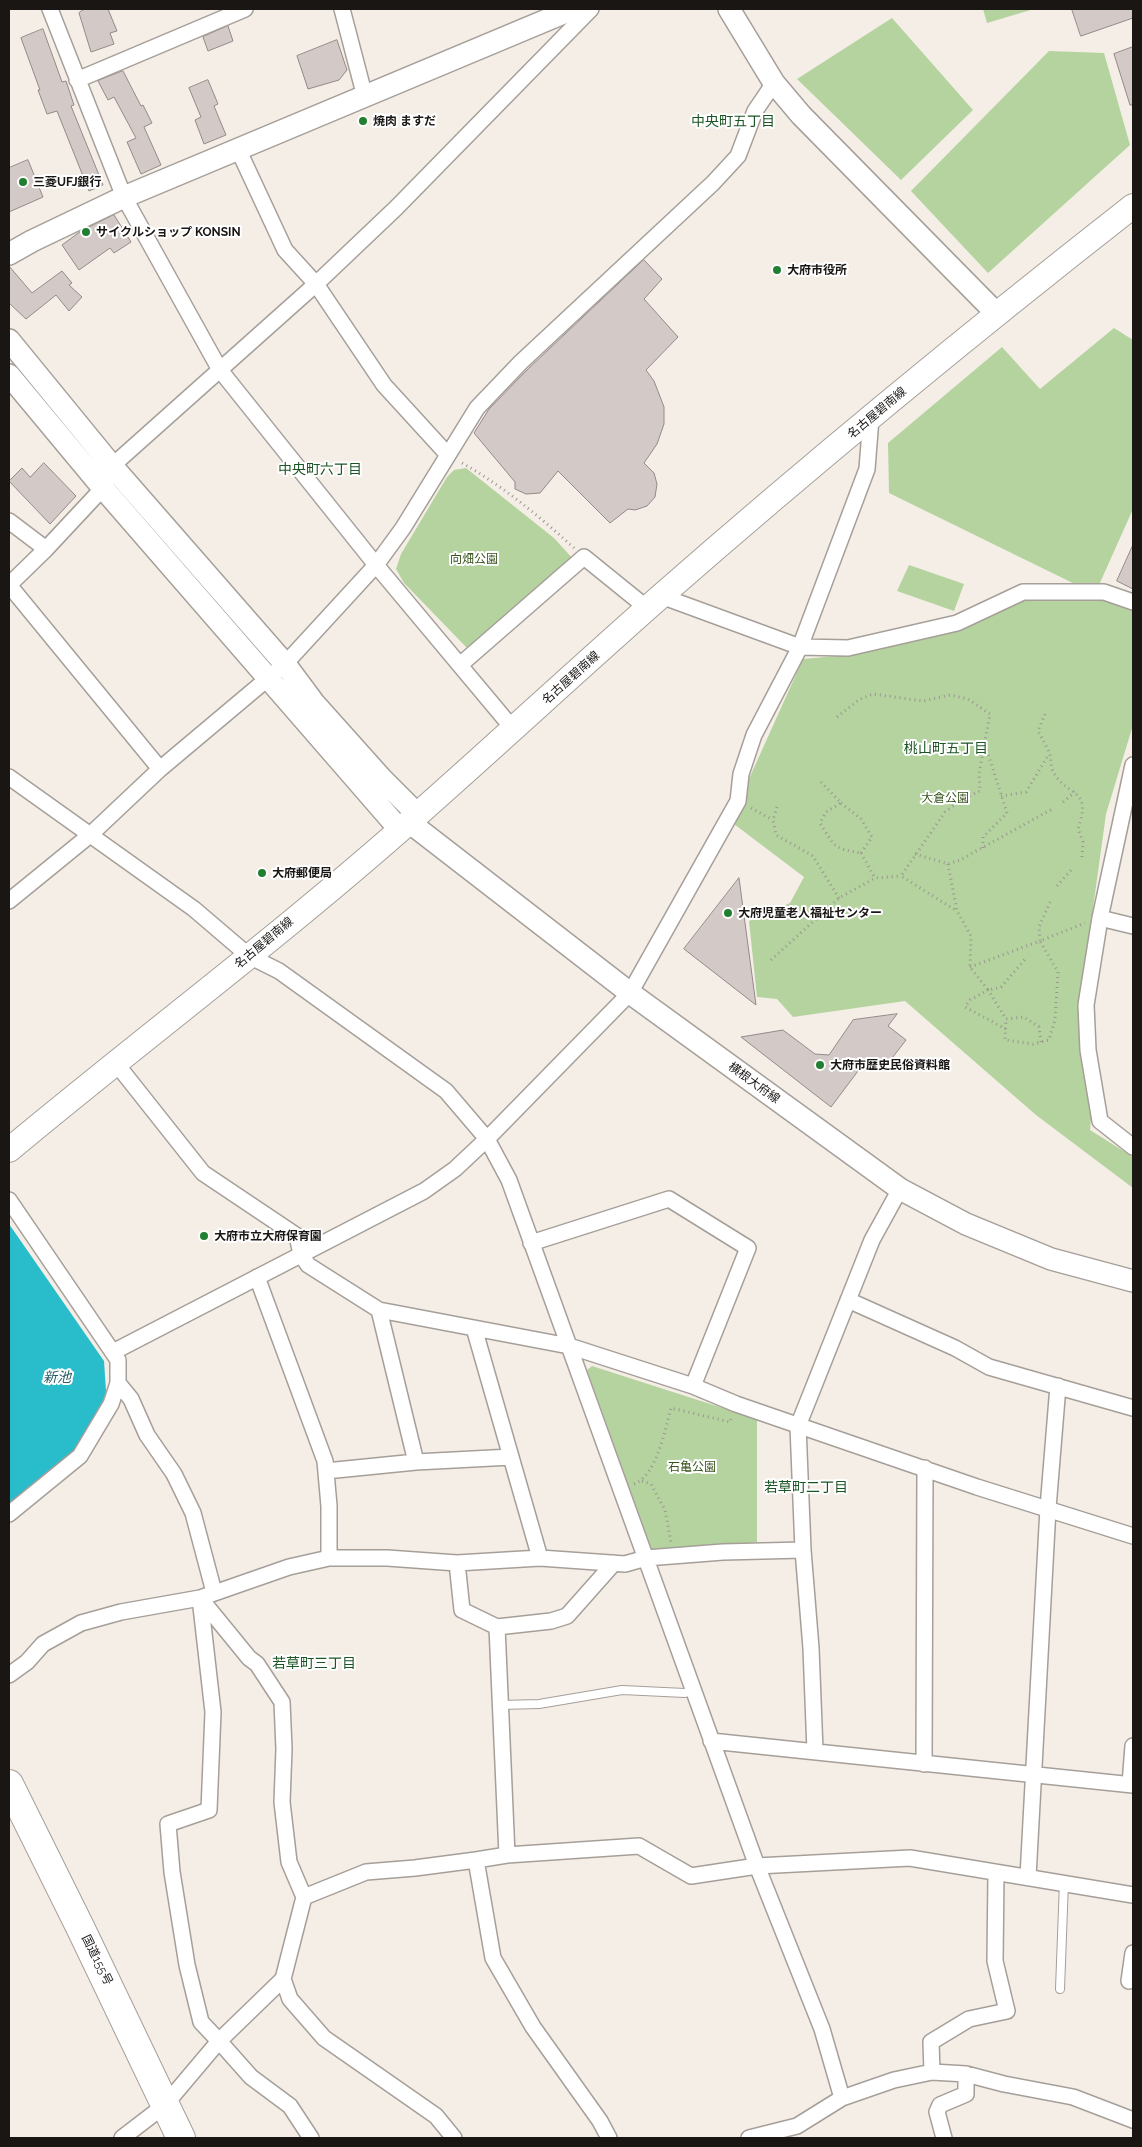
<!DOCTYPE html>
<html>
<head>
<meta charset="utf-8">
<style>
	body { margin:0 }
	#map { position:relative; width:1142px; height:2147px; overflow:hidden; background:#f5eee7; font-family:Raleway,sans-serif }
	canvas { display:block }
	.frame { position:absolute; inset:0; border:10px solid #191614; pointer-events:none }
</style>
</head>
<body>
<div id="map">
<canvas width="1142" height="2147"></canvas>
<div class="frame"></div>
</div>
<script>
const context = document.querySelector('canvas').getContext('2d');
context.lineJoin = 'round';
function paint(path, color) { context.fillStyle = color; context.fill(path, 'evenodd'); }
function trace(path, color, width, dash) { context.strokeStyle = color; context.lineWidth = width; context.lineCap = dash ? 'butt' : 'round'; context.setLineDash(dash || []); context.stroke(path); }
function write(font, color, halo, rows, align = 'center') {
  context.font = font + ' Raleway,"Noto Sans JP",sans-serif'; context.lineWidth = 4; context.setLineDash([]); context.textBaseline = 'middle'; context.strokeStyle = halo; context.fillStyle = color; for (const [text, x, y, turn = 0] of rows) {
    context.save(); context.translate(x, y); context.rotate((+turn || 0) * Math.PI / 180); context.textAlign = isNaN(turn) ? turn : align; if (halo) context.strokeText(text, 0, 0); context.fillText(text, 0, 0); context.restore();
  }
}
paint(new Path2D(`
	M983,9H1034L987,23Z
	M892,18L973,110L901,180L797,79Z
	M1049,51L1104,53L1130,145L988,273L911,191Z
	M1114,328L1133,340V509L1099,585L1085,589L889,493L888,443L1002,347L1040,389Z
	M466,468L554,538L574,560L468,649L404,583L396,569L401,554L447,477L454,470Z
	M909,565L964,584L954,611L897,591Z
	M1023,596H1103L1133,608V725L1106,814L1078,1017L1093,1098L1090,1130L1133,1157V1188L1036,1115L905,1001L793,1017L777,999L757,997L749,921L790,903L804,877L730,821L803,659L848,655Z
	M592,1366L757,1419V1542L653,1553L587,1370Z`), '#b4d39e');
paint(new Path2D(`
	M9,1224L104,1361L106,1391L99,1419L63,1464L18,1497L9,1506Z`), '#29bccb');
const building = new Path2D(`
	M85,9H108L117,31L110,33L114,44L91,52L79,13Z
	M1072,9H1133V18L1081,36Z
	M228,26L233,41L208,51L203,37Z
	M43,29L62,82L66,81L74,105L71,106L103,185L89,191L57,111L47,114L38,90H40L21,38Z
	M337,40L347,70L339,80L308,89L297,56Z
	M1133,47V105H1130L1114,54Z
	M123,71L141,106L143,105L152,123L144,127L161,165L141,174L127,142L136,138L114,97L108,100L98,81Z
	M208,80L218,104L214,106L226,135L204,144L195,120L201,117L189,88Z
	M28,160L43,197L9,212V168Z
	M114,215L131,242L114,253L110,248L79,270L62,245L81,231Z
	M644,260L662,279L644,299L678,337L646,370L654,381L664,407V424L657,444L644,463L654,473L657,484L655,497L647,506L635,510L628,509L610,523L558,471L540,493L526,494L515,489V482L474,433L489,409L528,369Z
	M9,266L32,293L62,271L72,283L69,285L82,297L69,311L56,295L26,319L9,303Z
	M44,463L76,496L50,524L9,481L22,468L30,477Z
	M1133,545V589L1117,581Z
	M739,878L756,1005L684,949Z
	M897,1014L888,1026L906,1040L882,1071L867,1059L831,1107L741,1037L783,1030L815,1054L829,1055L853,1020Z`);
paint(building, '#d3c9c7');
trace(building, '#938988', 1);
const lane = new Path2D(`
	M500,1705L539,1704L622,1690L685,1693L693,1690
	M1060,1989L1064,1882`);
const street = new Path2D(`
	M50,9L124,197L220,370L376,565L514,730
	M342,9L365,97
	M77,80L245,9
	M238,149L285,250L316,284L384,385L448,455
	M9,521L46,549
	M9,585L46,549L103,488L112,466L316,284L396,208L591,9
	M661,596L800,647L848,648L957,623L1023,592H1104L1133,602
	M460,665L584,557L647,608
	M1133,765L1100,918L1086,1005L1088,1050L1100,1121L1133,1147
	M160,769L285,664L376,565L403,528L477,408L521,362L713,183L738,156L755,111L774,83
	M9,777L194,909L249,956L279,971L446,1091L487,1139L509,1180L757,1866L822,2029L842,2098
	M9,901L90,835L160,769L9,585
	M1100,918L1133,926
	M115,1062L203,1173L297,1236L301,1254L308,1265L379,1310L569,1346L693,1386L736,1404L977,1487L1133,1536
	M9,1200L118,1360V1383L111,1404L80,1456L9,1514
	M531,1243L669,1199L748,1248L693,1386
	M257,1277L325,1461L329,1506V1558
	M848,1300L955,1348L989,1367L1133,1408
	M379,1310L416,1462
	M474,1328L540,1558
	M113,1352L424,1191L455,1169L487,1139L630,993L738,801L741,774L754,735L800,647L867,469L871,418
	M118,1383L131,1399L147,1435L174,1474L193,1513L214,1592
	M326,1471L416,1462L511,1457
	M457,1563L462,1610L497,1627L507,1855L476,1860L493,1958L533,2027L600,2121L609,2138
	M200,1598L249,1658L257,1664L282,1702L284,1749L282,1802L289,1862L304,1897L283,1979L290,1999L324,2038L436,2116L454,2138
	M497,1627L551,1621L567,1616L614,1563
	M9,1675L27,1662L43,1644L81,1623L121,1612L200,1598L289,1567L329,1558H387L457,1563L540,1558L625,1564L646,1558L723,1552L803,1550
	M711,1741L1133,1785
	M815,1751L811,1648L803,1550L798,1426L872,1240L900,1189
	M924,1764L925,1468
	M1130,1784L1133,1746
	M507,1855L639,1846L691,1876L757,1866L910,1858L1133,1895
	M1028,1877L1048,1508L1058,1386
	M304,1897L366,1872L415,1868L476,1860
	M283,1979L219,2041L251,2077L290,2106L311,2138
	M1129,1981L1133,1953
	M932,2072L931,2042L969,2019L1007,2011L995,1961L996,1873
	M122,2138L165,2105L219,2041L201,2022L187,1965L172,1872L168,1824L209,1810L213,1712L200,1598
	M749,2138L797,2126L842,2098L894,2080L932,2072L966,2074L1004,2084L1073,2097L1133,2120
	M944,2138L937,2112L940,2105L966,2094V2074`);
const secondary = new Path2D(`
	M729,9L774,83L801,115L996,313
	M9,254L32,241L124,197L573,9
	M9,340L112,466L285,664L314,703L382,779L417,814
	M9,375L103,488L400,830
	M409,822L630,993L900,1189L966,1224L1051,1259L1133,1281`);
const primary = new Path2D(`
	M9,1150C141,1040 279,937 408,823C493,748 576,671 661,596C814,462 972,332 1133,206`);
const highway = new Path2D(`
	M9,1784L81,1929L181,2138`);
trace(lane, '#a69f99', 10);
trace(street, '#a69f99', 18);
trace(secondary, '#a69f99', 24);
trace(primary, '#a69f99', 26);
trace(highway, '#a69f99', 30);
trace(new Path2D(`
	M462,463C503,486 539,516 574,548
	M1045,714L1038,731C1042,738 1046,745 1049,752C1052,758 1050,766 1053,771C1067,799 1093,786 1078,829L1083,842L1082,858
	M837,717L860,699L873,694L923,701L950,695L968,699L990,714L979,773L980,791L961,800L945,812L901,876L957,911
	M821,782L841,803L826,812L820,823C835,847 832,848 861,853
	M1001,796L1026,792L1049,754
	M1063,802L1075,792
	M841,803L861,819L872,837L861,853
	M777,807L773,820L776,835L813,856L839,898
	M751,808L773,820
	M983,848V837L1007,813L984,741
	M861,853L875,878
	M915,854L948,864L960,860L1054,808
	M948,864L957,911L971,936L970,967L988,990L1001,987L1027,957
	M1057,886L1073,868
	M771,960L839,898L875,878L901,876
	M970,967L1040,941L1039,927L1051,900
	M1006,1029L965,1007L970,1000L988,990L1006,1019
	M1041,1042L1039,1027L1024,1017L1006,1019L1005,1040L1033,1044L1049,1040L1055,1020L1058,972L1040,941L1085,923
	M642,1481L651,1484L665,1510L671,1542
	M634,1484C657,1475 665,1430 671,1408L730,1422L731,1419`), '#9b9691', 3, [1, 4]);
trace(lane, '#fff', 8);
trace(street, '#fff', 15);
trace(secondary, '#fff', 21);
trace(primary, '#fff', 24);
trace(highway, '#fff', 28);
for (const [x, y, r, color] of [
	[363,121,5,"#207f30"],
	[23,182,5,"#207f30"],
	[86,232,5,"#207f30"],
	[777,270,5,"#207f30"],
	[262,873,5,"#207f30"],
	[728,913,5,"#207f30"],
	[820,1065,5,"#207f30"],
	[204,1236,5,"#207f30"]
]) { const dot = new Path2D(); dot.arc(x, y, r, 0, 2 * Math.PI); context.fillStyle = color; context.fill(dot); trace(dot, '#fff', 2); }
write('bold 12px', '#191614', '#fff', [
	["焼肉 ますだ",373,121],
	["三菱UFJ銀行",33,182],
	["サイクルショップ KONSIN",96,232],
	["大府市役所",787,270],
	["大府郵便局",272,873],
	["大府児童老人福祉センター",738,913],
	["大府市歴史民俗資料館",830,1065],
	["大府市立大府保育園",214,1236]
], 'left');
write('12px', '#191614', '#fff', [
	["名古屋碧南線",877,413,-40],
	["名古屋碧南線",571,678,-42],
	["名古屋碧南線",264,943,-40],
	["横根大府線",754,1083,36],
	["国道155号",97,1960,64]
]);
write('12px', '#38541e', '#fff', [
	["向畑公園",474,559],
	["大倉公園",945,798],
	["石亀公園",692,1467]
]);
write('14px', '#1b5523', '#fff', [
	["中央町五丁目",733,122],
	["中央町六丁目",320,470],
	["桃山町五丁目",946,749],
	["若草町二丁目",806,1488],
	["若草町三丁目",314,1664]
]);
write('italic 14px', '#2a6168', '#fff', [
	["新池",57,1378]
]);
</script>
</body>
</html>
